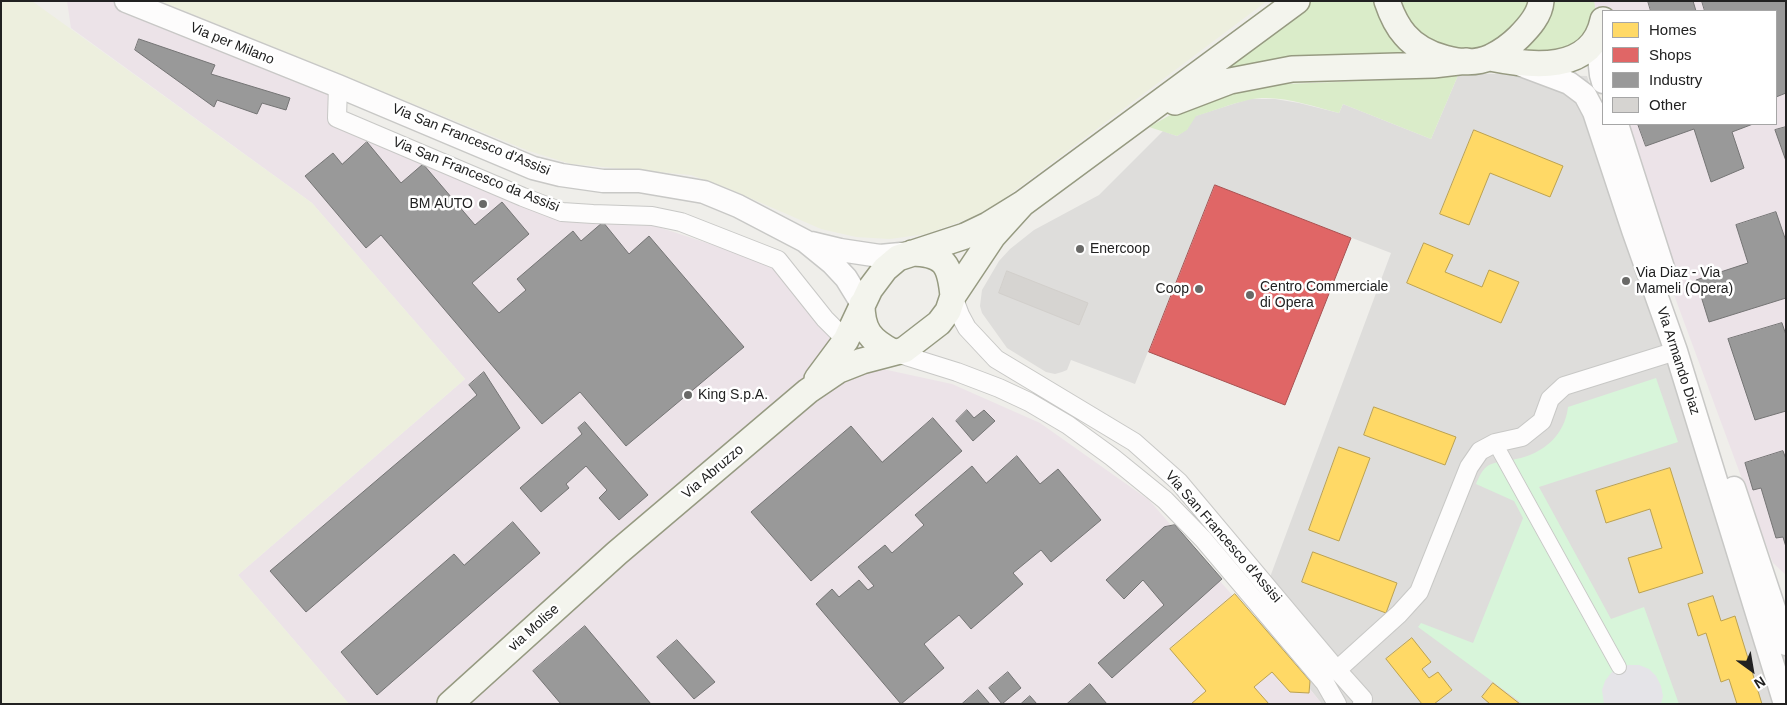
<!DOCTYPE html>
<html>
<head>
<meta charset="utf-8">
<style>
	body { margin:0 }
	#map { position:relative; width:1787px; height:705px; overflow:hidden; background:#efeeea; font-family:Arial,sans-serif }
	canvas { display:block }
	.frame { position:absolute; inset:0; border:2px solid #212121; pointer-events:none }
	.legend { position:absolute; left:1602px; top:10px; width:175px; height:115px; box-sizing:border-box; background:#fff; border:1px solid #a6a6a6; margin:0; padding:6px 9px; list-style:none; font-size:15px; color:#212121 }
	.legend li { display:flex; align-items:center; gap:10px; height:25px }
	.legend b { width:25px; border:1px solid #a6a6a6 }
	.north { position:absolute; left:1727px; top:645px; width:50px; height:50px; -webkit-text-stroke:4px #fff; paint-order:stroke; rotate:148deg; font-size:14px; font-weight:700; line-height:20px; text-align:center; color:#212121 }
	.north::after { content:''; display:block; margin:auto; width:18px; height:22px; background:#212121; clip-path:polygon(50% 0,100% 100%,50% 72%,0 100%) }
</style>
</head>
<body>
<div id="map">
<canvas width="1787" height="705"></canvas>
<div class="frame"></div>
<ul class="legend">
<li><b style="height:14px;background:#ffd966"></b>Homes</li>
<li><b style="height:14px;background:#e06666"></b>Shops</li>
<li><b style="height:14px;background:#999"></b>Industry</li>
<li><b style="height:14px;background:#d6d4d1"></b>Other</li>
</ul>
<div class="north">N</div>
</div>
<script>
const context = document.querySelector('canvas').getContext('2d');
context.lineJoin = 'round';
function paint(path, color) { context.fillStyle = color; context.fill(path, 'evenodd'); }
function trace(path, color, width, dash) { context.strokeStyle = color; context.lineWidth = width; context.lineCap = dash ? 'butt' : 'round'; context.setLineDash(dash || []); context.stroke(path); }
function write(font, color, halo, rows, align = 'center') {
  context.font = font + ' Arial,sans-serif'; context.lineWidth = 5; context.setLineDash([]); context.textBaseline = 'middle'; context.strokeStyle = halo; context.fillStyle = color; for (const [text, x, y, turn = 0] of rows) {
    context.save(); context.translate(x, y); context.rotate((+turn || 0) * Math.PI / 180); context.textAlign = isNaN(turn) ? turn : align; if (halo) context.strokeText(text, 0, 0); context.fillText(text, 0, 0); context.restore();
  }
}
paint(new Path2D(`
	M1459,73L1587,76L1676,351L1786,648V704H1322L1254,620L1391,253L1215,185L1135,384L1071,360L1067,370L1062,372L1055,374L1046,372L1007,348L982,313L980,306L982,290L999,261L1010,249L1034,230L1099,195L1163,131L1177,136L1187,129L1195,116L1249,99H1275L1299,103L1339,113L1343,104L1431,139Z`), '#dedddb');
paint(new Path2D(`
	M67,1H126L338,86L337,118L545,214L637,220L774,265L825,332L878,368L952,384L1040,423L1149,500L1254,620L1322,704H349L238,575L465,379L312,203L71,28Z
	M1570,1H1786V575L1773,563L1649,227L1613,124H1776V11H1603V95Z`), '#ece3e8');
paint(new Path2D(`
	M1,1H32L312,203L465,379L238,575L349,704H1Z
	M160,1H1267L1001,201L973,217L926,234L890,239L856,237L821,229L727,188L691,175L571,164L529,151Z`), '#edefde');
paint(new Path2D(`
	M1308,1H1378L1417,56L1205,75Z
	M1400,1H1533C1530,12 1522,18 1515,26C1510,31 1505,39 1499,42C1462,63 1411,41 1400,1Z
	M1552,1H1594C1600,26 1584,36 1569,52L1532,53L1525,50L1524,48Z
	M1459,73L1431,139L1343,104L1339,113C1311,106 1277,93 1248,100C1230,104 1213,111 1196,116L1187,130L1177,136L1149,127L1179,110L1202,99L1284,84L1390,80Z`), '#daecc9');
paint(new Path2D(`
	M1656,378L1678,442L1539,487L1611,619L1644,607L1679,704H1523L1418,627L1421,623L1473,643L1523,518L1514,501L1476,484C1479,477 1482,469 1489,465C1497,461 1508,461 1516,459C1543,454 1565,435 1568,407Z`), '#d8f5da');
paint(new Path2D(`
	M1629,665H1639L1649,669L1656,676L1661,686L1663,696L1661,704H1604L1602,690L1605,681L1611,673L1619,667Z`), '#e5e4e8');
const homes = new Path2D(`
	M1474,130L1563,166L1550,197L1490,173L1469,225L1440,214Z
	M1424,243L1453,255L1445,272L1482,287L1489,270L1519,282L1501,323L1407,283Z
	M1374,407L1456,437L1445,465L1364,435Z
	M1339,447L1370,458L1339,541L1309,530Z
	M1670,468L1703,573L1639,593L1628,558L1662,548L1650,509L1606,523L1596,491Z
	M1313,552L1397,583L1386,613L1302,582Z
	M1235,594L1310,681L1309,693L1290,692L1272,672L1254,687L1269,704H1191L1206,691L1170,649Z
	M1713,596L1721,621L1735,616L1762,704H1737L1729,679L1721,682L1706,633L1698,636L1688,604Z
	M1412,638L1431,662L1422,669L1429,678L1438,672L1452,690L1434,704H1422L1386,659Z
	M1493,683L1520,704H1490L1482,697Z`);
paint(homes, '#ffd966');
trace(homes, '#bca251', 1);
const shops = new Path2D(`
	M1215,185L1351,238L1285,405L1149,352Z`);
paint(shops, '#e06666');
trace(shops, '#a75151', 1);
const industry = new Path2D(`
	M1648,1H1693L1696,11H1651Z
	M1702,1H1786V93L1776,97V11H1705Z
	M139,39L215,65L211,74L290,98L286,110L262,103L257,114L217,100L214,107L135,50Z
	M1638,124H1753L1732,132L1744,168L1711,182L1694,129L1646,146Z
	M1786,127V161L1775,130Z
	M367,142L401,183L423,164L475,225L502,202L529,234L472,283L499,313L526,290L517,279L573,231L581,241L603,222L629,254L649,236L744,347L626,446L580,392L542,424L381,235L366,248L305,176L333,153L342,164Z
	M1776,212L1786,241V298L1709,322L1696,280L1748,263L1736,225Z
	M1782,323L1786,335V411L1755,420L1728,339Z
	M484,372L520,428L306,612L270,571L477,395L469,385Z
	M967,410L974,418L984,410L995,421L973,441L956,421Z
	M933,418L962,451L811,581L751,512L851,426L882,462Z
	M585,422L648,495L619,520L599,498L607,490L586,466L566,484L569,488L541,512L520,488L582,434L578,428Z
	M1783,451L1786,459V547L1783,537L1776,538L1761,488L1753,490L1745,463Z
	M1017,456L1040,484L1058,469L1101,520L1051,562L1041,550L1013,573L1023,584L971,629L959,615L924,644L944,668L901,704L816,604L832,589L839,597L859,580L868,590L874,586L858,567L885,545L892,553L924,525L915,515L972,466L986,483Z
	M513,522L540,553L377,695L341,652L454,554L464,565Z
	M1175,525L1222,579L1112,678L1098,663L1164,605L1143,580L1124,599L1106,580L1164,527Z
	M585,626L651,704H561L533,671Z
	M677,640L715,682L694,699L657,657Z
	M1008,672L1021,688L1002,704L989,688Z
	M1090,684L1107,704H1067Z
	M978,690L990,704H962Z
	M1030,696L1037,704H1021Z`);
paint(industry, '#999');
trace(industry, '#757575', 1);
const building = new Path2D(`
	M1007,271L1088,303L1079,325L999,293Z`);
paint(building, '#d6d4d1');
trace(building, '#d2cfcb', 1);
const pedestrian = new Path2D(`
	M1495,443L1619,667`);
const minor = new Path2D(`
	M338,86L337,118L523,197L562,212L593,214L652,216L681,222L778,260L825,319L846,340
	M953,296L960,315L967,328L996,359L1134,442L1179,482L1337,670L1363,699L1362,704
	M893,352L957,372L999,388L1029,402L1068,425L1112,457L1165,500L1203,539L1325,683L1337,704
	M1337,670L1399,614L1419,592L1469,467L1480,451L1495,443L1522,437L1542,421L1550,399L1564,386L1676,351`);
const tertiary = new Path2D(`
	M126,1L338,86L533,168L561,175L603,181H639L704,192L738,206L805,241L832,263L846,278L862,304
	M1597,38L1601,75L1603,82
	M1521,65L1569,83L1585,95L1594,112L1633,230L1676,351L1785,704
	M1617,124L1666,277
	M811,243L840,250L880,256L911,253
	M1734,488L1786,644`);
const secondary = new Path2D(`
	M1387,1C1391,13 1397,26 1405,35C1423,56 1465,69 1491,57C1501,52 1511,45 1519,37C1529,27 1540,15 1541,1
	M1490,58C1530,66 1592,74 1603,20
	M1175,102L1230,81L1292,69L1433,65L1467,61
	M912,253C945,254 950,265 953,296
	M862,304C862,330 870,340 893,352
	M817,379L846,340L870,289L885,269L898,258L965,236L988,225L1022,204L1297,1
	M450,704L617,553L808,391L839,370L862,361L904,350L939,323L948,311L953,296L993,236L1022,204`);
trace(pedestrian, '#c8c8c6', 16);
trace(minor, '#c8c8c6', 20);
trace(tertiary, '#c8c8c6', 25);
trace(secondary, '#969a81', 28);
trace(pedestrian, '#fdfcfc', 14);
trace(minor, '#fdfcfc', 18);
trace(tertiary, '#fdfcfc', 22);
trace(secondary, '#f3f4ed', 25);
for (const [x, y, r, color] of [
	[483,204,5,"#696967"],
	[1080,249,5,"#696967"],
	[1626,281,5,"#696967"],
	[1199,289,5,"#696967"],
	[1250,295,5,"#696967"],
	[688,395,5,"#696967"]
]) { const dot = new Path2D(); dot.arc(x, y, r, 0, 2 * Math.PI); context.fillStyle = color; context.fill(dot); trace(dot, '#fff', 2); }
write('14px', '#212121', '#fff', [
	["Via per Milano",232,44,22],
	["Via San Francesco d'Assisi",471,140,22],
	["Via San Francesco da Assisi",476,175,22],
	["Via Armando Diaz",1678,361,72],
	["Via Abruzzo",713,472,-40],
	["Via San Francesco d'Assisi",1223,537,49],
	["via Molise",534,628,-42]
]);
write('14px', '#212121', '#fff', [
	["BM AUTO",473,204,"right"],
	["Enercoop",1090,249],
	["Via Diaz - Via",1636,273],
	["Mameli (Opera)",1636,289],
	["Centro Commerciale",1260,287],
	["di Opera",1260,303],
	["Coop",1189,289,"right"],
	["King S.p.A.",698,395]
], 'left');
</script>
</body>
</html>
